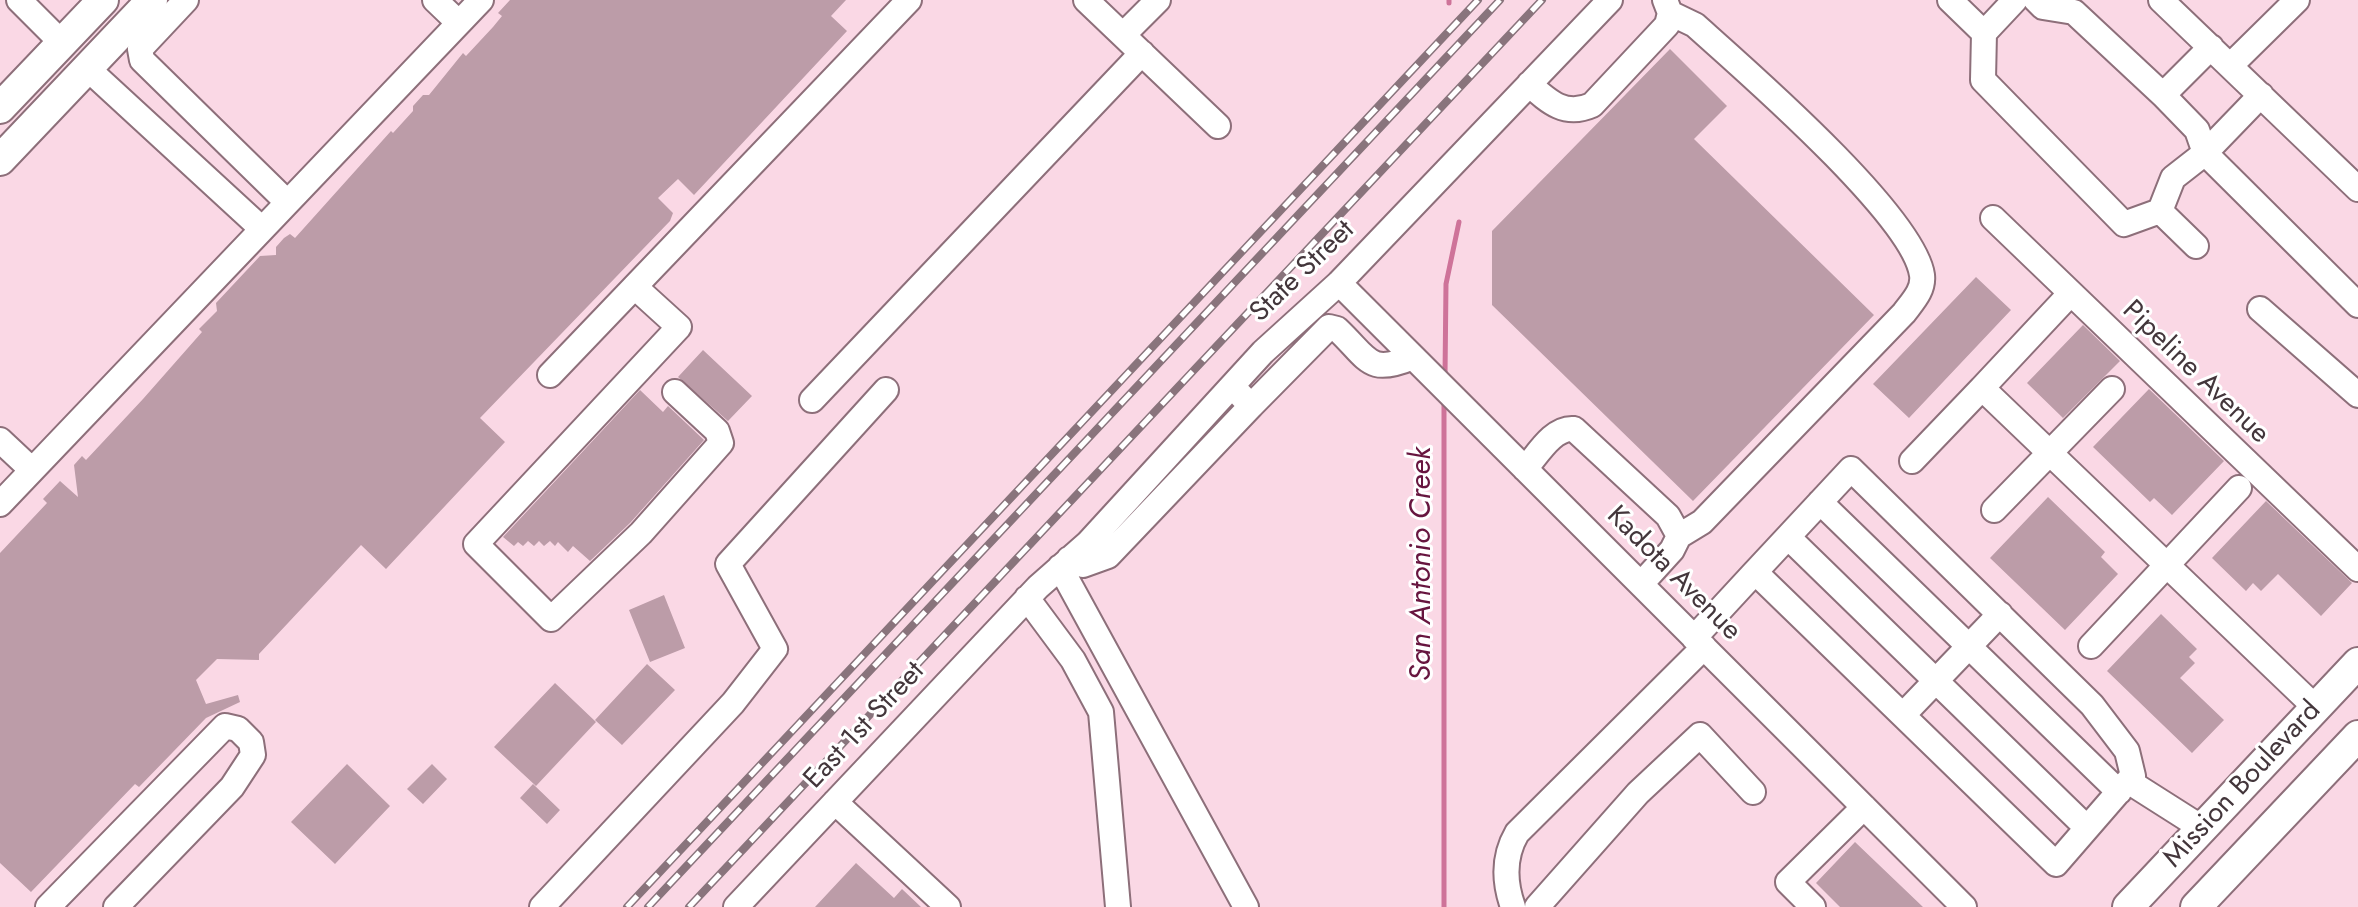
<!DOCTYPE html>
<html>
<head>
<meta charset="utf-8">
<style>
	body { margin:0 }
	canvas { display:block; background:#fad8e5 }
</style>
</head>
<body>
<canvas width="2358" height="907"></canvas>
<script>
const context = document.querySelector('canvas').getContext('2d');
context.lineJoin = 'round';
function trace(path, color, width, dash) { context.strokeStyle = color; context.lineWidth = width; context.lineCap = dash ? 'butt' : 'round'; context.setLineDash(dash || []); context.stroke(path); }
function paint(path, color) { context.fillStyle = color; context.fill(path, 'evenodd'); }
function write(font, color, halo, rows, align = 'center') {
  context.font = font + ' Jost,sans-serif'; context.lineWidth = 6; context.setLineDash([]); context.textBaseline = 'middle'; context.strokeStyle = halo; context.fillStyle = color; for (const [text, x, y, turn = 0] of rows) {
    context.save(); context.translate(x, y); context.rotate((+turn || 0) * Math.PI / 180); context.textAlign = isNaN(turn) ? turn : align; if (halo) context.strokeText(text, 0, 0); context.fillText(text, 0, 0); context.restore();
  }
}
trace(new Path2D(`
	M1449,3V0
	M1445,375L1446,284L1459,222
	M1444,907V401`), '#ce7399', 5);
paint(new Path2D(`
	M510,0H846L831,16L847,31L694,195L678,179L658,198L673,213L670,221L480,418L505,442L386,569L361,545L259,654V660L217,659L196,680L206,704L238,695L240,702L206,718L139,787L135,784L31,892L0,863V553L47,503L43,499L60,481L78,497L74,465L82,456L86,460L143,399L202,332L199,329L217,311L216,303L260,256L276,255V247L284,238L290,234L295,238L391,131L393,133L413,111V106L423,95H429L463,53L466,56L493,27L502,16L498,13Z
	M1670,49L1727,106L1694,139L1874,315L1693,501L1492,305V231Z
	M1976,277L2011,310L1909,418L1873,384Z
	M2083,325L2120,361L2063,418L2027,383Z
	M703,350L752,396L728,421L678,377Z
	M2149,389L2224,461L2172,515L2154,498L2150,502L2093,447Z
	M640,390L663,412L668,406L704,440L630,523L590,561L573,546L568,552L558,542L555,546L550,541L544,546L539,541L534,546L528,541L523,546L518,542L514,546L503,537Z
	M2048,497L2105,552L2101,557L2118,574L2065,630L1990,558Z
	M2266,501L2352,583L2321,616L2278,574L2261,591L2253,583L2246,591L2212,558Z
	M664,595L685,648L650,662L629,610Z
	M2161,614L2197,649L2189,657L2195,663L2180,678L2224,720L2192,753L2107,671Z
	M647,664L675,690L622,745L595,720Z
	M555,683L596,722L536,786L494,747Z
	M347,764L390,806L335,864L291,822Z
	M432,764L447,779L423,804L407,789Z
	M533,784L560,810L547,824L520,798Z
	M1855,842L1923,907H1840L1816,883Z
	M856,863L894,898L902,889L921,907H815Z`), '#bc9ca8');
const minor = new Path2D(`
	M19,0L62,43
	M186,0L140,49L142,60L287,202
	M435,0L459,23
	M1086,0L1218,126
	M1950,0L1984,33L1983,80L2124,224L2160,211L2196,246
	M2036,0L2043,7L2074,12L2163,95
	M2161,0L2358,189
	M1670,13L1695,25C1744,69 1913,215 1922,275C1924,290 1913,301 1904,313L1702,522L1679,536
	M1984,33L2015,0
	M1123,35L1158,0
	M2230,66L2297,0
	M87,68L262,229
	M1529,84C1549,102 1565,117 1592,105L1667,25L1670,13L1665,0
	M2261,95L2205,153L2358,305
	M2160,211L2173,178L2205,153L2197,130L2163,95L2211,47
	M1993,218L2358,569
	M1339,283L1964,907
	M635,287L679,327L476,544L551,619L641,533L721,443L717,431L675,392
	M2070,294L1982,388L2316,708
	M2260,309L2358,395
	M550,375L909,0
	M812,400L1142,53
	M1251,406L1329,327L1337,329C1369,359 1368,376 1413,357
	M0,440L32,470
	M1912,461L1982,388
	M1525,469C1538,454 1553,427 1574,429L1668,516L1679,536L1672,550L1641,584
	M1820,502L2119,792
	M0,504L481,0
	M1994,510L2112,389
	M1788,537L2087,828
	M1069,559L1083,565L1108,556L1251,406L1232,386
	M1060,567L1246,907
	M1027,598L1073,660L1101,712L1118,907
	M1694,638L1755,572
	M2091,646L2239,488
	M1903,715L2000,614
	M2128,781L2056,864L1755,572L1851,469L2092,705L2127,751L2133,776L2128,781L2202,828
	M835,802L948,907
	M48,907L225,726L238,729L251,742L253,755L232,787L116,907
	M542,907L733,703L775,649L728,564L886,390
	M736,907L1038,587L1088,543L1263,352L1339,283L1610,0
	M1513,907C1504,882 1503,857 1517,833L1704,647
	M1537,907L1638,793L1700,735L1753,792
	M1813,907L1788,882L1864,807`);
const major = new Path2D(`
	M0,108L103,0
	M0,160L152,0
	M2128,907L2358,663
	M2196,907L2358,736`);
trace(minor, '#8d6f7a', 28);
trace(major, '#8d6f7a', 34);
trace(minor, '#fff', 24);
trace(major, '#fff', 30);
const rail = new Path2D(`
	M627,907L1478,0
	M648,907L1500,0
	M689,907L1542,0`);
trace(rail, '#89747c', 8);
trace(rail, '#fff', 5, [15]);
write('28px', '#43363b', '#fff', [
	["State Street",1303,272,-44],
	["Pipeline Avenue",2195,373,44],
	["Kadota Avenue",1673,574,45],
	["East 1st Street",865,726,-47],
	["Mission Boulevard",2243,785,-47]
]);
write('italic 30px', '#67153f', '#fff', [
	["San Antonio Creek",1423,564,-90]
]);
</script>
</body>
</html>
